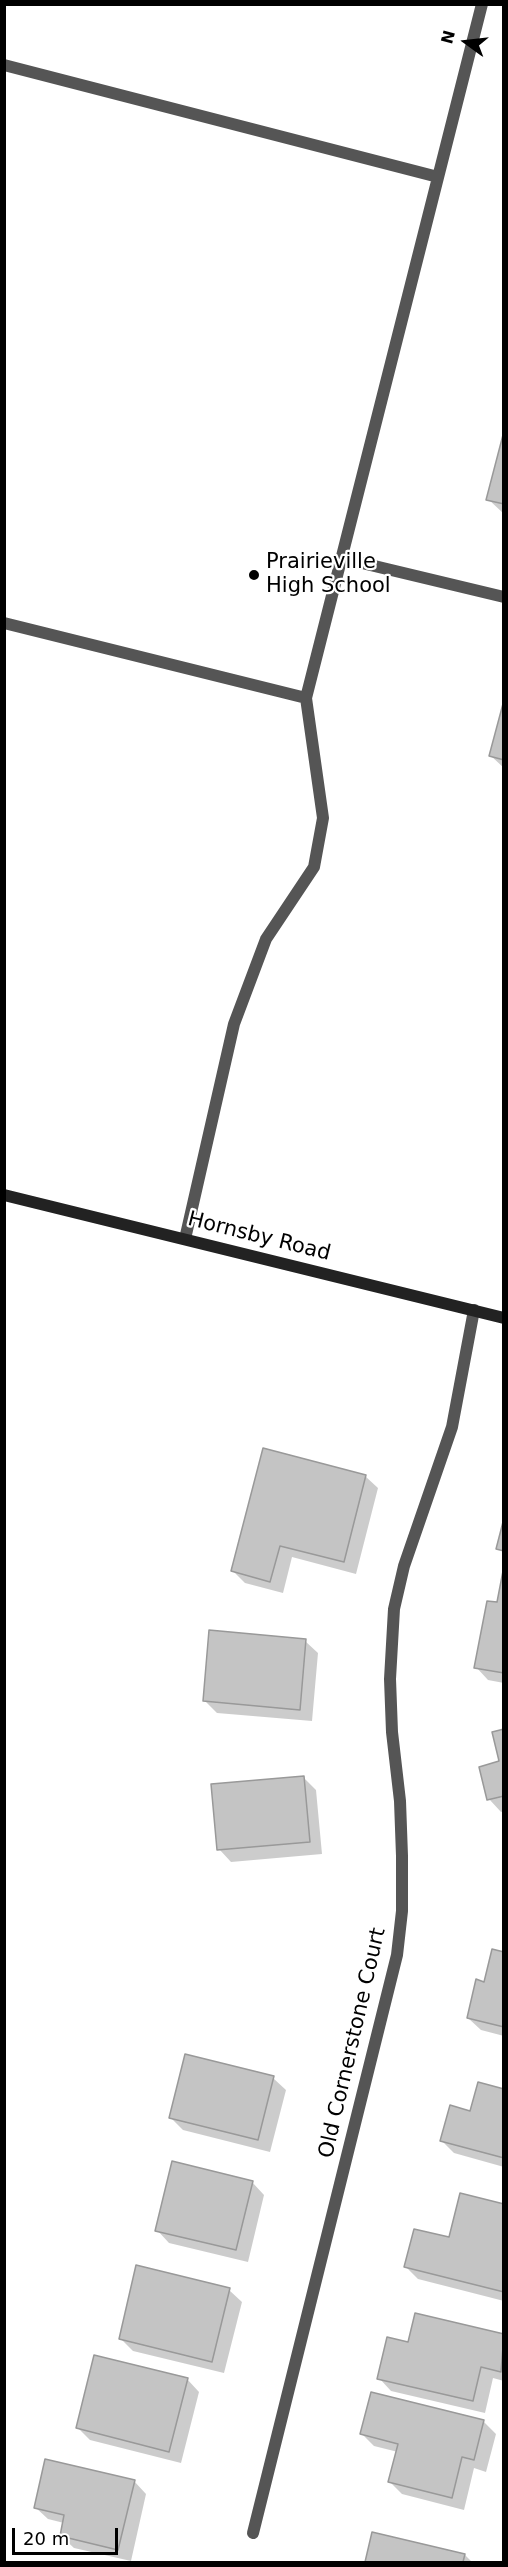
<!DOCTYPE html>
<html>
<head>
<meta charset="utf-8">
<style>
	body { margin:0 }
	#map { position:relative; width:508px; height:2567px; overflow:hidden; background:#fff; font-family:"DejaVu Sans",sans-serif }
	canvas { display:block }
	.frame { position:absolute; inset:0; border:6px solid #000; pointer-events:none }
	.north { position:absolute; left:436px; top:12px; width:60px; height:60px; -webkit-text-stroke:4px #fff; paint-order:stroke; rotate:285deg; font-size:16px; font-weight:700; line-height:24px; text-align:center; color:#000 }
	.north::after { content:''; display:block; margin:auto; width:21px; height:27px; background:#000; clip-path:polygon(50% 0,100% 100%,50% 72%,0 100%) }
	.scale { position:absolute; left:12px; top:2528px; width:106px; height:27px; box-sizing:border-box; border:3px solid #000; border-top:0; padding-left:8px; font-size:18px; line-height:21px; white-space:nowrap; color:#000; -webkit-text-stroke:4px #fff; paint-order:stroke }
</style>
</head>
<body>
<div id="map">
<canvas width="508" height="2567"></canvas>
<div class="frame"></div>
<div class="north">N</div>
<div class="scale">20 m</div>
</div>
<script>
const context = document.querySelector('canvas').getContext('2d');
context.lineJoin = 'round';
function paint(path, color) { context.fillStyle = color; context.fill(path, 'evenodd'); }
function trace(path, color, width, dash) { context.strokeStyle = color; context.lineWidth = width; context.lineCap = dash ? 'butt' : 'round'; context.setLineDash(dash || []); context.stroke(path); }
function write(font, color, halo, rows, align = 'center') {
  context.font = font + ' "DejaVu Sans",sans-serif'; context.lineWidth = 4.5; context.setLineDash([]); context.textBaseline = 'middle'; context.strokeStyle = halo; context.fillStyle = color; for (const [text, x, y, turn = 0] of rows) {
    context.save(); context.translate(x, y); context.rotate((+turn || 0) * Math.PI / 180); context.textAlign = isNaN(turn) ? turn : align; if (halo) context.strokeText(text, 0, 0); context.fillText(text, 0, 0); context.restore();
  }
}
paint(new Path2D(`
	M504,438V514L488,499Z
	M504,706V768L491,756Z
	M365,1476L378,1488L356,1574L292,1557L283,1593L245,1583L233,1571Z
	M504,1575V1683L488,1680L476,1667L498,1604Z
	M305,1641L318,1653L312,1721L217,1713L205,1701Z
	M504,1731V1811L501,1812L489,1799L501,1762Z
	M304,1778L316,1790L322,1854L231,1862L219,1849Z
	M504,1954V2036L481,2030L468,2018L485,1983Z
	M273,2078L286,2090L270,2152L183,2130L170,2117Z
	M504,2090V2167L454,2153L442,2141L471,2113Z
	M252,2182L264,2195L248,2262L169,2243L157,2230Z
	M504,2206V2301L418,2279L406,2267Z
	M229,2290L242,2302L224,2373L133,2351L120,2338Z
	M504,2336V2381L493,2378L485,2413L391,2391L379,2378L409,2344Z
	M187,2379L199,2392L181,2463L90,2440L77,2427Z
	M483,2421L496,2434L486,2472L474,2468L464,2510L402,2494L390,2482L398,2452L374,2446L362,2434Z
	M134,2481L146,2494L131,2561L74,2548L61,2536L64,2523L48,2519L35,2507Z
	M373,2534L465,2555L472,2562H366Z`), '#0003');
const building = new Path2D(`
	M504,431V504L486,500Z
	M504,700V760L489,756Z
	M263,1448L366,1475L344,1562L280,1546L270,1582L231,1571Z
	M504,1518V1551L496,1549Z
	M503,1571H504V1673L474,1668L487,1601L497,1602Z
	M209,1630L306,1639L300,1710L203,1701Z
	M504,1729V1796L487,1800L479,1767L499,1761L492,1732Z
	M304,1776L310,1842L217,1850L211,1784Z
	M492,1949L504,1952V2027L467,2018L476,1979L484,1982Z
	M185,2054L274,2076L258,2140L169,2118Z
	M478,2082L504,2089V2158L440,2141L450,2105L470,2111Z
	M172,2161L253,2181L236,2250L155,2231Z
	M460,2193L504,2204V2292L404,2267L414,2229L449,2237Z
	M136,2265L230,2288L212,2362L119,2339Z
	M415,2313L504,2334L501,2372L481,2367L473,2401L377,2379L387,2337L408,2342Z
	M94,2355L188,2378L169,2452L76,2428Z
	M371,2392L484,2420L474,2460L462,2457L452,2498L388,2482L398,2444L360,2434Z
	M45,2459L135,2480L118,2550L60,2536L64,2515L34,2508Z
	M372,2532L465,2554L463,2562H365Z`);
paint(building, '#c4c4c4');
trace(building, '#999', 1.5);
trace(new Path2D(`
	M4,65L438,177
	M341,558L504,597
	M4,623L306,698L323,818L314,867L266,939L234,1024L185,1239
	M306,698L482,4`), '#555', 12);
trace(new Path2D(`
	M253,2533L397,1955L402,1911V1856L400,1801L392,1732L390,1679L394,1609L404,1566L452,1427L474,1310`), '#555', 12);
trace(new Path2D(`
	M4,1195L504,1318`), '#222', 12);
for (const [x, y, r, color] of [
	[254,575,6,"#000"]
]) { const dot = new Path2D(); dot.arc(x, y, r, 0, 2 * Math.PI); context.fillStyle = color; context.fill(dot); trace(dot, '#fff', 2); }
write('21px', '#000', '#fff', [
	["Prairieville",266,563],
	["High School",266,587]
], 'left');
write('21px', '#000', '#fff', [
	["Hornsby Road",259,1237,14],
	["Old Cornerstone Court",353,2043,-77]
]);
</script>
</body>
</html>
